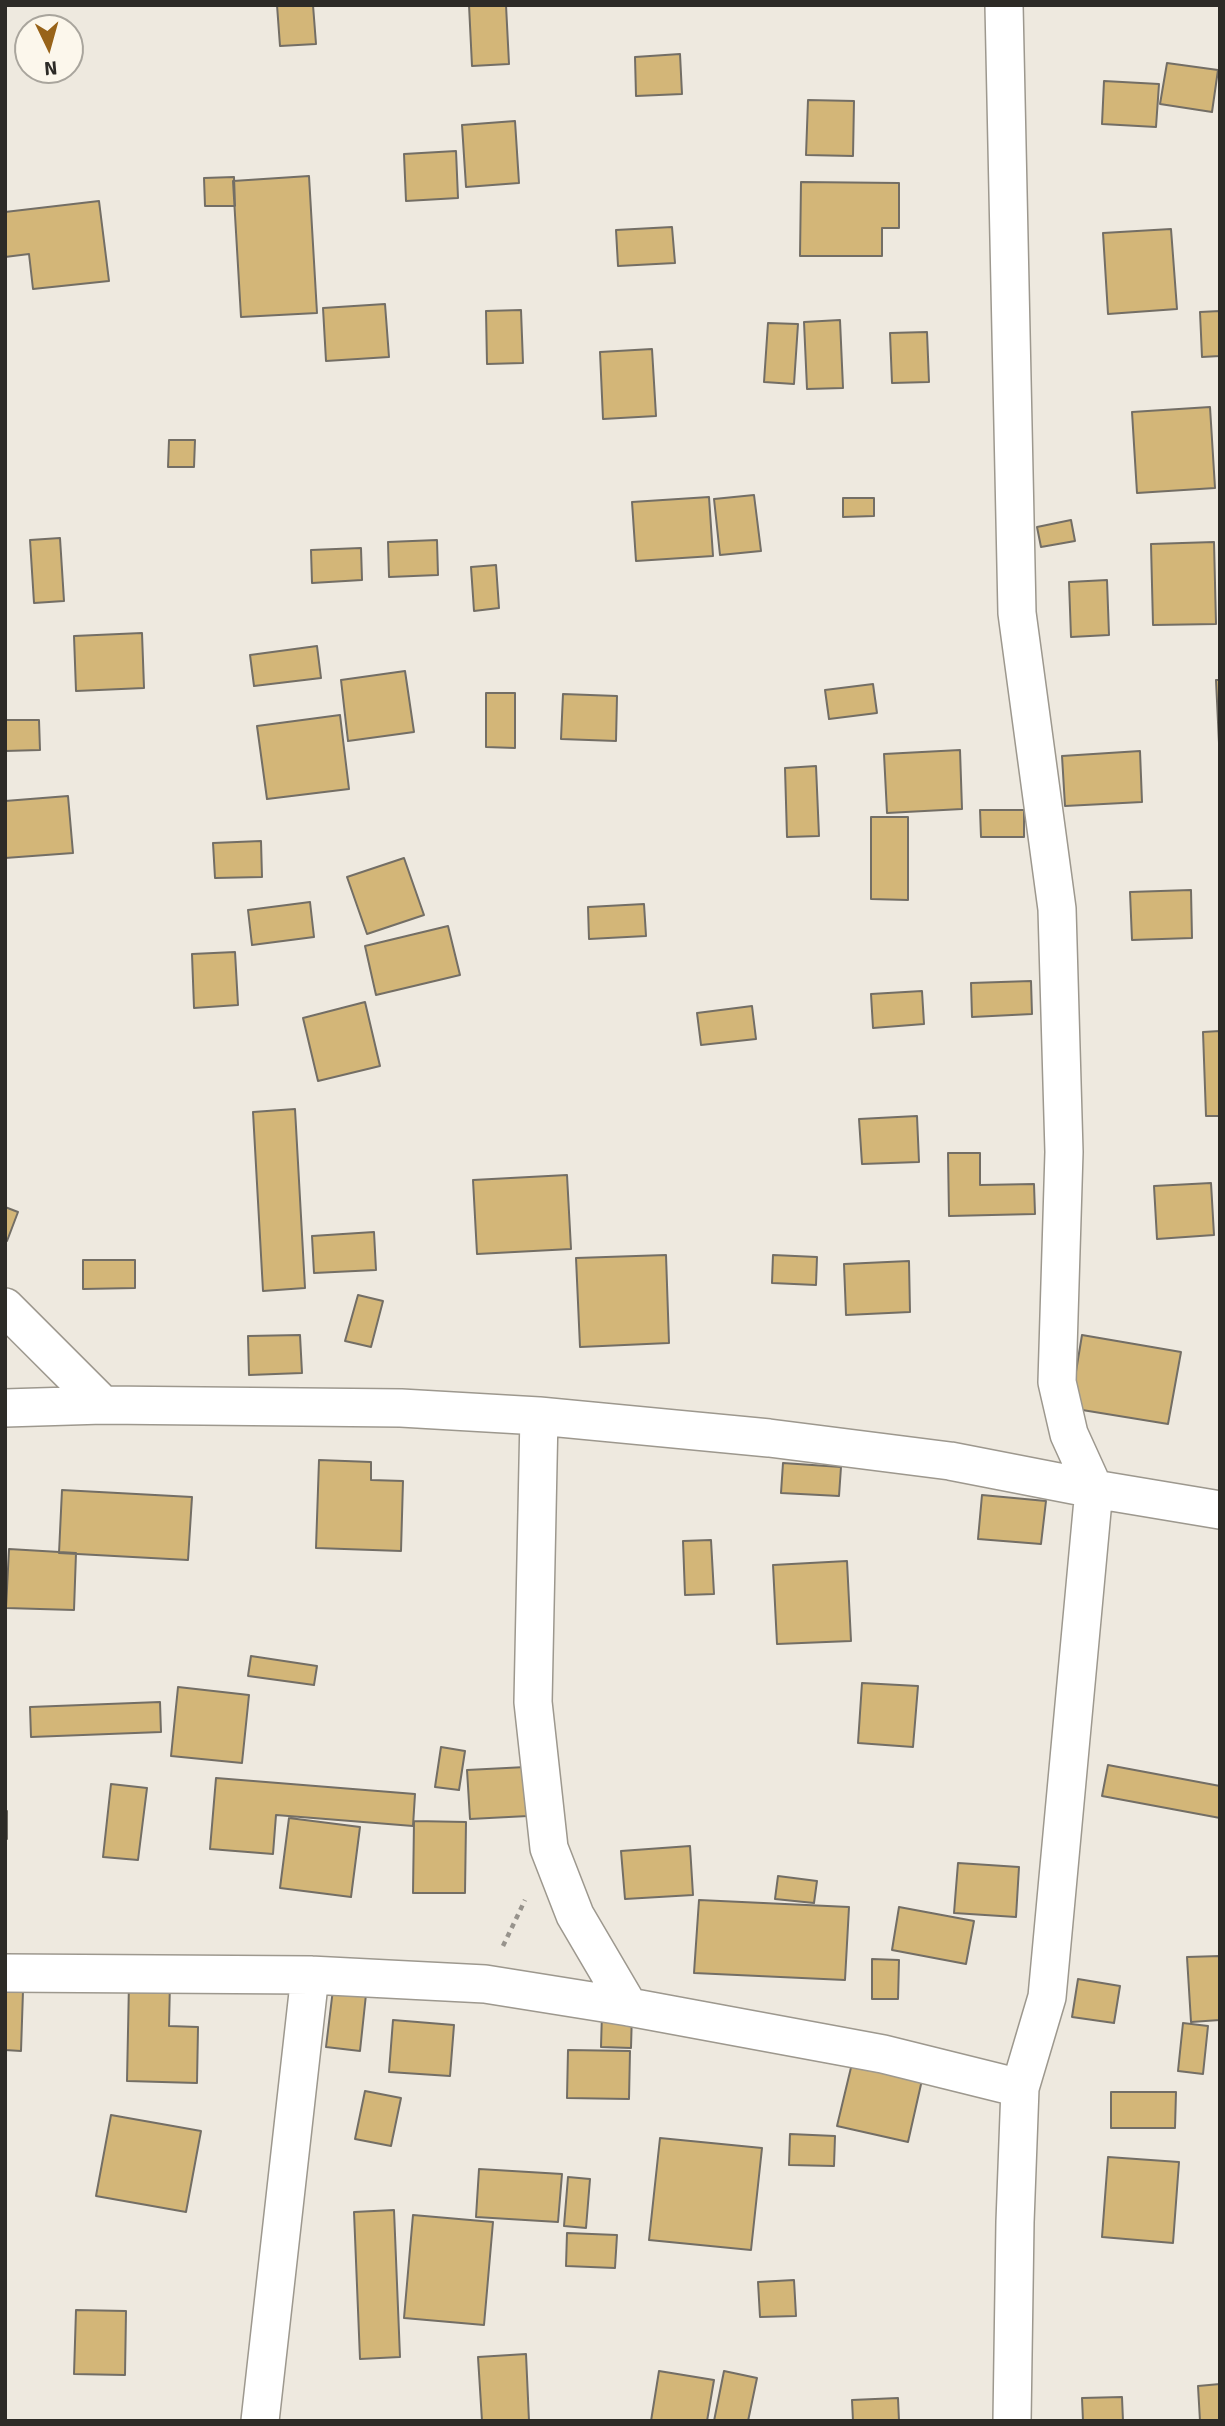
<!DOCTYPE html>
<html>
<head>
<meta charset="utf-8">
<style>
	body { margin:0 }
	#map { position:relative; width:1225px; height:2426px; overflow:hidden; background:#eee9df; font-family:Signika,sans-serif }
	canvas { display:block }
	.frame { position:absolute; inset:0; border:7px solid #2d2b27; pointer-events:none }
	.north { position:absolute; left:14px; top:14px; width:70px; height:70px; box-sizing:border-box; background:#fcf7ec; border:2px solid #a9a59d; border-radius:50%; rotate:175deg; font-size:19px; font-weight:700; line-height:28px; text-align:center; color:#2d2b27 }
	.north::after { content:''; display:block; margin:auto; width:24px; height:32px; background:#986319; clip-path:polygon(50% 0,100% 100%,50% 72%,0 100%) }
</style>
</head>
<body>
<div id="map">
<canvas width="1225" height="2426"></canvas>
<div class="frame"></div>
<div class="north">N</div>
</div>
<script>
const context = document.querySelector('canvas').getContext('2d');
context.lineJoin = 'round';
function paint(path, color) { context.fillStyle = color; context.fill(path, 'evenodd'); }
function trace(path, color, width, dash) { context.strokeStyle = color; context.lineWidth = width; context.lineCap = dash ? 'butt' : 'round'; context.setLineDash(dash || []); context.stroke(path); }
const building = new Path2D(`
	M277,5H313L316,44L280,46Z
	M469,5H506L509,64L472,66Z
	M680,54L682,94L636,96L635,57Z
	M1167,63L1218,70L1212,112L1160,104Z
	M1104,81L1159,84L1156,127L1102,124Z
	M808,100L854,101L853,156L806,155Z
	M515,121L519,183L466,187L462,125Z
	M456,151L458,198L406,201L404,154Z
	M309,176L317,313L241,317L233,181Z
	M234,177L235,206H205L204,178Z
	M801,182L899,183V228H882V256H800Z
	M99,201L109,281L33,289L29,254L5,257V212Z
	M672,227L675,263L618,266L616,230Z
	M1171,229L1177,309L1108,314L1103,233Z
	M385,304L389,357L326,361L323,308Z
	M521,310L523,363L487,364L486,311Z
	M1220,311V356L1202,357L1200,312Z
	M840,320L843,388L807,389L804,322Z
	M768,323L798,324L794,384L764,382Z
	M927,332L929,382L892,383L890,333Z
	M652,349L656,416L603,419L600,352Z
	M1210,407L1215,488L1137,493L1132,412Z
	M169,440H195L194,467H168Z
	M754,495L761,551L720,555L714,499Z
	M709,497L713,556L636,561L632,502Z
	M843,498H874V516L843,517Z
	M1071,520L1075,541L1041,547L1037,527Z
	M60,538L64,601L34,603L30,540Z
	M437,540L438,575L389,577L388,542Z
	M1214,542L1216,624L1153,625L1151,544Z
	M361,548L362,580L312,583L311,550Z
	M496,565L499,608L474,611L471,567Z
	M1107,580L1109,635L1071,637L1069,582Z
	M142,633L144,688L76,691L74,636Z
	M317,646L321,678L254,686L250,655Z
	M405,671L414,732L348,741L341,680Z
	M1216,680H1220V743H1219Z
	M873,684L877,713L829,719L825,690Z
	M486,693H515V748L486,747Z
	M563,694L617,696L616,741L561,739Z
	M340,715L349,789L267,799L257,726Z
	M5,720H39L40,750L5,751Z
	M960,750L962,809L887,813L884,754Z
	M1140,751L1142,802L1065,806L1062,756Z
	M816,766L819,836L787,837L785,768Z
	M68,796L73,853L5,858V801Z
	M980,810H1024V837H981Z
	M871,817H908V900L871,899Z
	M261,841L262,877L215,878L213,843Z
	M404,858L424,915L367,934L347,877Z
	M1191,890L1192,938L1132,940L1130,892Z
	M310,902L314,937L252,945L248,910Z
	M644,904L646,936L589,939L588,907Z
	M448,926L460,975L376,995L365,946Z
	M235,952L238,1005L194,1008L192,954Z
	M1031,981L1032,1014L972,1017L971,983Z
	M922,991L924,1024L873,1028L871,994Z
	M365,1002L380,1066L318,1081L303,1018Z
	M752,1006L756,1039L701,1045L697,1013Z
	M1220,1031V1116H1206L1203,1032Z
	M295,1109L305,1288L263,1291L253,1112Z
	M917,1116L919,1162L862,1164L859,1119Z
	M948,1153H980V1185L1034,1184L1035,1214L949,1216Z
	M567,1175L571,1249L477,1254L473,1180Z
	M1211,1183L1214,1235L1157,1239L1154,1186Z
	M5,1207L18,1212L7,1241L5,1240Z
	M374,1232L376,1270L314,1273L312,1236Z
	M666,1255L669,1343L580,1347L576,1258Z
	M773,1255L817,1257L816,1285L772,1283Z
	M83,1260H135V1288L83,1289Z
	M909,1261L910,1312L846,1315L844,1264Z
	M358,1295L383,1301L371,1347L345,1341Z
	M300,1335L302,1373L249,1375L248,1336Z
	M1082,1335L1181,1352L1168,1424L1070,1408Z
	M319,1460L371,1462V1480L403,1481L401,1551L316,1548Z
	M783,1463L841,1467L839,1496L781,1493Z
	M62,1490L192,1497L188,1560L59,1553Z
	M982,1495L1046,1501L1041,1544L978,1539Z
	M711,1540L714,1594L685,1595L683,1541Z
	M9,1549L76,1553L74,1610L6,1608Z
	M847,1561L851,1641L777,1644L773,1565Z
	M251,1656L317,1666L314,1685L248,1676Z
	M862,1683L918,1686L913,1747L858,1743Z
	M178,1687L249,1695L242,1763L171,1756Z
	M160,1702L161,1732L31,1737L30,1707Z
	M441,1747L465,1751L459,1790L435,1787Z
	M1108,1765L1220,1786V1818L1102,1796Z
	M526,1767L528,1816L470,1819L467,1770Z
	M216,1778L415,1794L413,1826L276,1815L273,1854L210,1849Z
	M111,1784L147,1788L138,1860L103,1857Z
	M5,1811H7V1839H5Z
	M289,1818L360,1827L351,1897L280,1888Z
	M414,1821L466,1822L465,1893H413Z
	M690,1846L693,1895L625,1899L621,1851Z
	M958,1863L1019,1867L1016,1917L954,1913Z
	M778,1876L817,1881L814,1903L775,1899Z
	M699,1900L849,1907L845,1980L694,1973Z
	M899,1907L974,1921L966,1964L892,1950Z
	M1220,1956V2020L1191,2022L1187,1957Z
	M872,1959L899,1960L898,1999H872Z
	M1078,1979L1120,1986L1114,2023L1072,2017Z
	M334,1981L367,1985L360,2051L326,2047Z
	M129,1982L170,1983L169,2026L198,2027L197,2083L127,2081Z
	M5,1990L23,1991L21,2051L5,2050Z
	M602,2012H632L631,2048L601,2047Z
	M393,2020L454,2025L450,2076L389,2072Z
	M1183,2023L1208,2026L1203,2074L1178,2071Z
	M568,2050L630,2051L629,2099L567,2098Z
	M854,2055L924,2071L908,2142L837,2126Z
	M365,2091L401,2098L391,2146L355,2139Z
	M1111,2092H1176L1175,2128H1111Z
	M111,2115L201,2131L186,2212L96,2196Z
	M790,2134L835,2136L834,2166L789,2165Z
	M660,2138L762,2148L751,2250L649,2240Z
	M1108,2157L1179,2162L1173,2243L1102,2237Z
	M479,2169L562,2174L558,2222L476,2217Z
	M568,2177L590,2179L586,2228L564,2226Z
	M394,2210L400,2357L360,2359L354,2212Z
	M413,2215L493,2222L484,2325L404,2318Z
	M567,2233L617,2235L615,2268L566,2266Z
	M794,2280L796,2316L760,2317L758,2282Z
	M76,2310L126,2311L125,2375L74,2374Z
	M526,2354L529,2421H482L478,2357Z
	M659,2371L714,2380L707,2421H651Z
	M724,2371L757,2378L748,2421H714Z
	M1220,2384V2421H1200L1198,2386Z
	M1122,2397L1123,2421H1083L1082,2398Z
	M898,2398L899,2421H853L852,2400Z`);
paint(building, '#d3b678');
trace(building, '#736e65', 2);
const minor = new Path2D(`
	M1004,5L1017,613L1057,909L1064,1152L1057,1382L1069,1434L1094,1489L1047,1997L1020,2088L1015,2222L1012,2421
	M5,1307L103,1405
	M5,1408L103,1405L401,1408L539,1416L769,1438L950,1461L1094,1489L1220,1510
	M539,1416L533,1702L549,1848L575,1915L629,2007
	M5,1973L310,1975L485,1984L629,2007L883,2054L1020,2088
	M260,2421L310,1975`);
trace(minor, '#9d988e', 40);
trace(new Path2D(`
	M503,1946L525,1900`), '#97938c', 4.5, [5, 5]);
trace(minor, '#fff', 37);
</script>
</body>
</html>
